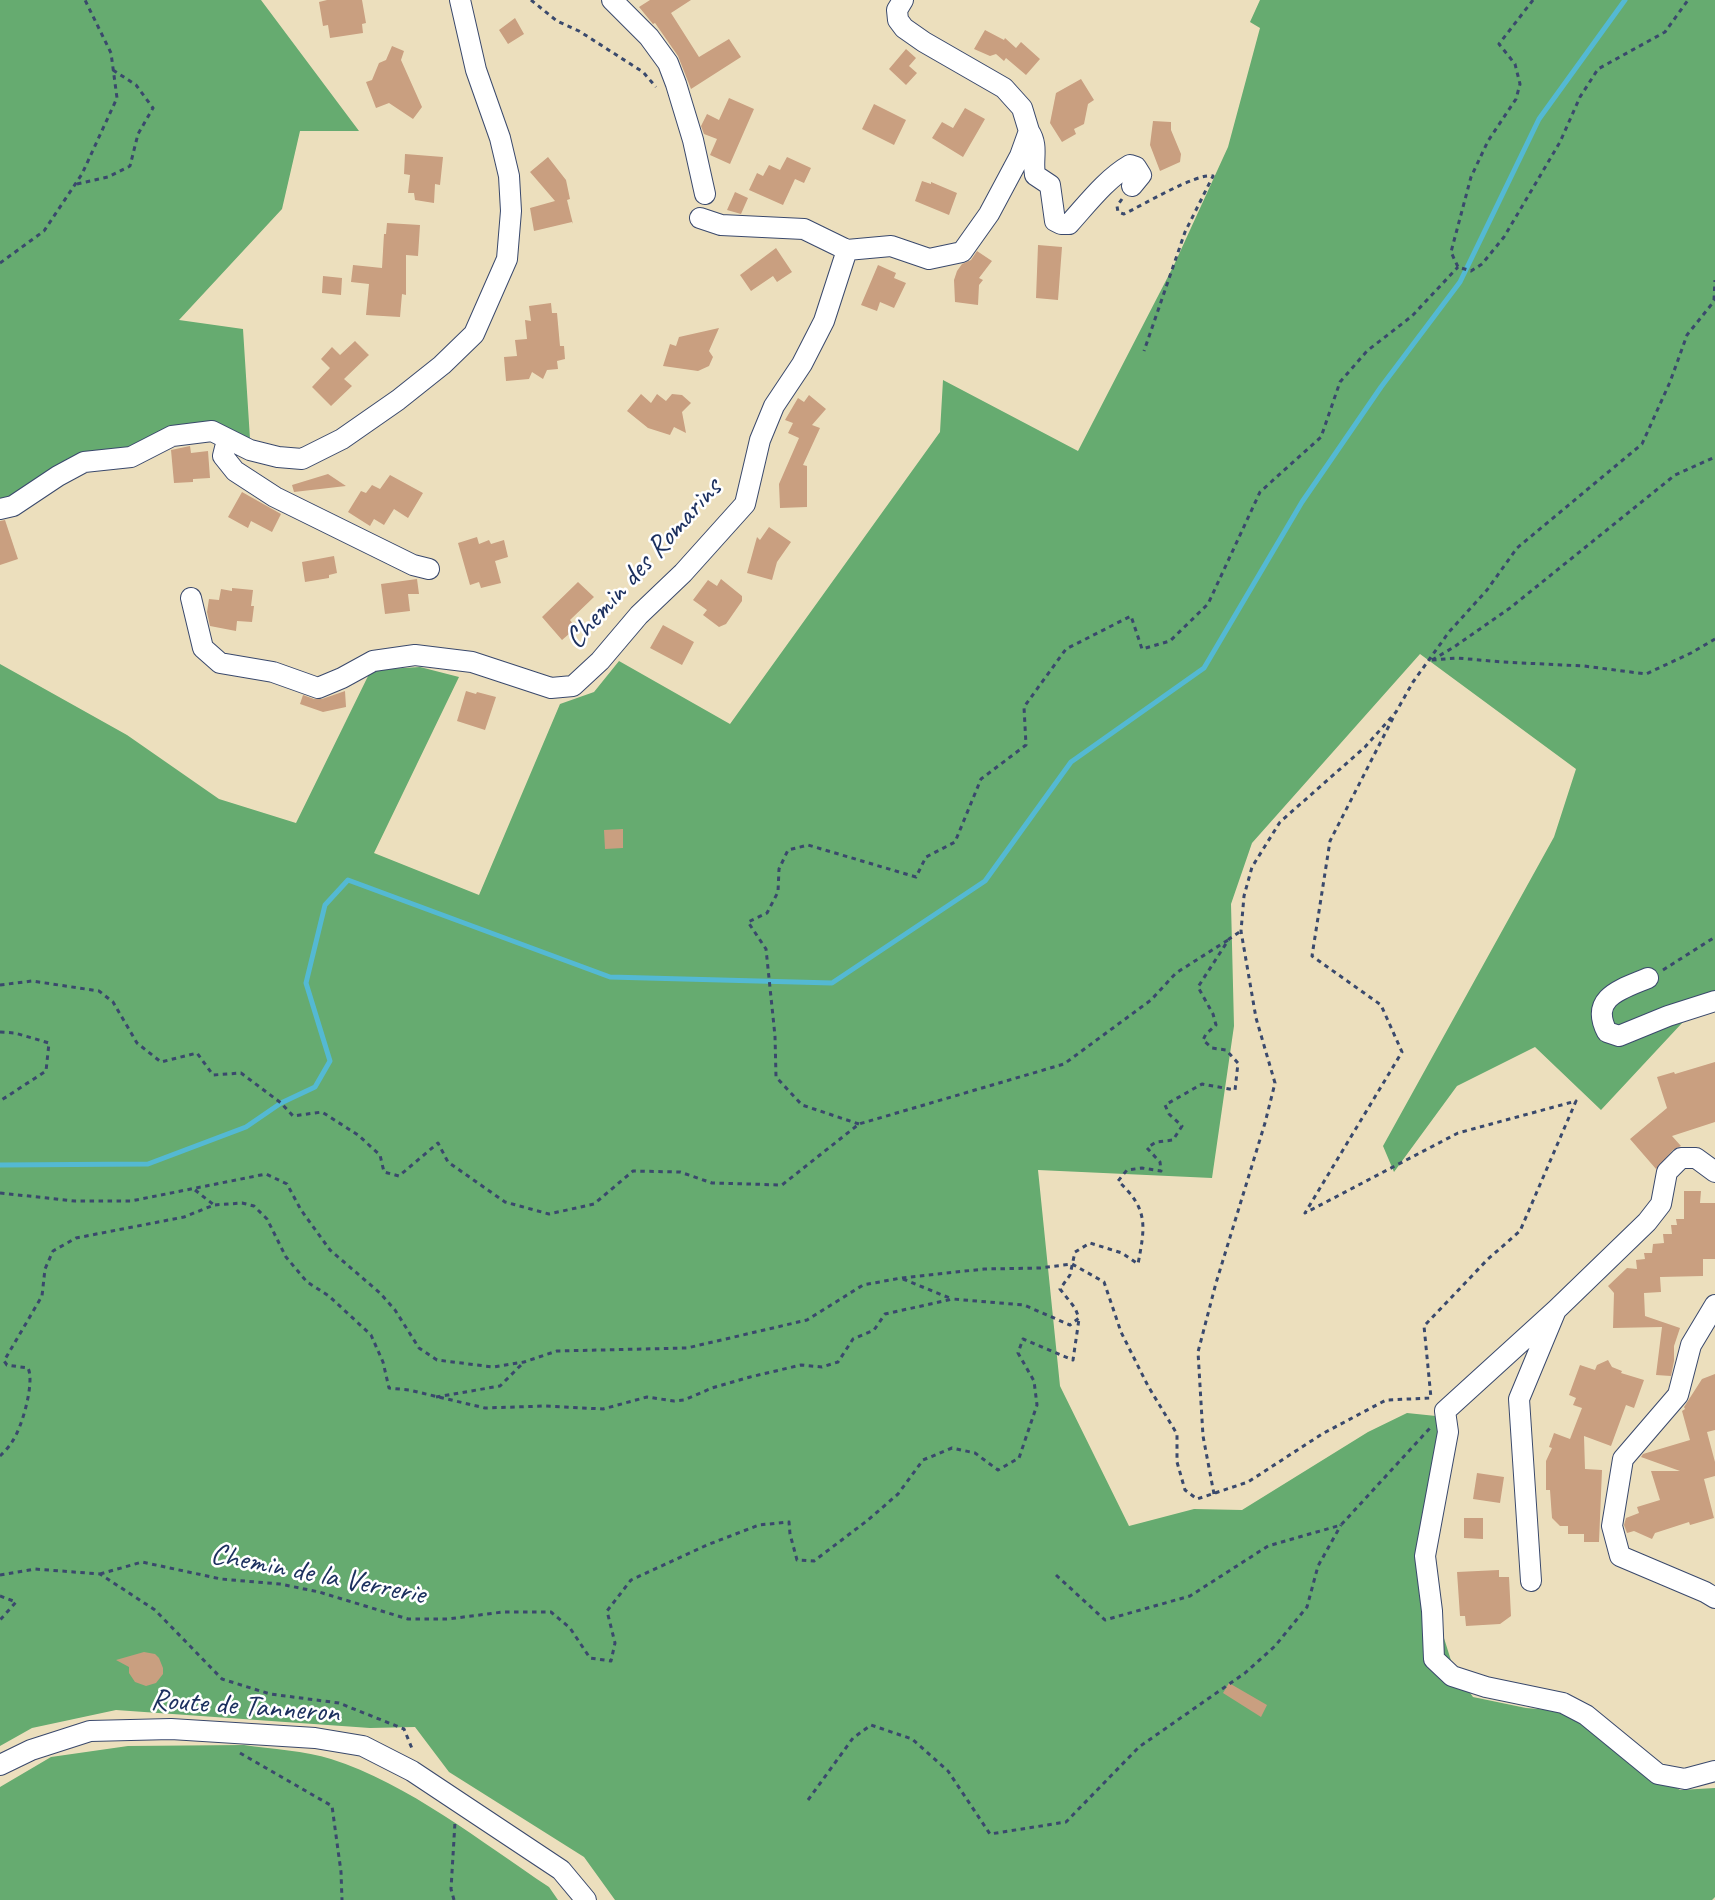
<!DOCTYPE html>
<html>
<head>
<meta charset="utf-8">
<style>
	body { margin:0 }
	canvas { display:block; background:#ecdfbd }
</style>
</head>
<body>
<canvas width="1715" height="1900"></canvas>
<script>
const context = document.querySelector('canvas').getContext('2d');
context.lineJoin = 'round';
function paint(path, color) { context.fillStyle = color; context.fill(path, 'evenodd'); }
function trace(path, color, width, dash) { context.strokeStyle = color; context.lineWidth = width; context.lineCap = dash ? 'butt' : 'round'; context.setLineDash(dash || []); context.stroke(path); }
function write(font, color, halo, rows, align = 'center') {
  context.font = font + ' Caveat,sans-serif'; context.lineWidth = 5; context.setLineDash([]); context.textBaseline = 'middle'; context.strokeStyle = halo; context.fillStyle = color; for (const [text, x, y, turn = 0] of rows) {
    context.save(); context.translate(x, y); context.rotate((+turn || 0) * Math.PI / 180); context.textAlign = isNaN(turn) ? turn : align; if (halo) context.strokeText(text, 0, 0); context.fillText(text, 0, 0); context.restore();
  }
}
paint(new Path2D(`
	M0,0H261L359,131H300L282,209L179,320L243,329L250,439L215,427L166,433L0,506Z
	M1260,0H1715V991L1710,993L1601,1110L1535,1047L1457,1086L1394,1172L1383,1146L1554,837L1576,769L1420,654L1252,843L1231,904L1234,1026L1212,1178L1038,1170L1060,1386L1129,1526L1194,1509L1242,1510L1368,1432L1407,1413L1436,1416L1443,1439L1433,1554L1438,1619L1454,1670L1473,1697L1526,1708L1562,1711L1597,1729L1640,1766L1680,1790L1715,1788V1897L1712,1900H615L584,1857L449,1772L415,1727L370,1728L116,1710L32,1728L0,1746V664L127,735L219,799L296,823L371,670L420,667L459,677L374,853L479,895L560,704L594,692L619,661L730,724L940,432L943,380L1078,451L1174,265L1228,147L1260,28L1250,22Z
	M244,1745C271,1749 306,1751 331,1759C409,1784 481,1842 549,1887L558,1900H0V1787L51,1757L128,1746Z`), '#66ab70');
trace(new Path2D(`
	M0,1165L148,1164L246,1127L281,1103L315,1087L330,1061L306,983L325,905L348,880L610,977L832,983L985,881L1071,762L1204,668L1302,502L1381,387L1460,282L1539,119L1625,0`), '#54b9d3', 5);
paint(new Path2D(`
	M327,0H362L366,23L362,24L363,33L330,38L328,25L323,26L319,2Z
	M650,0H691L671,13L699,57L729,39L741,57L691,89L678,56L655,23L653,24L639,7Z
	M515,18L524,34L508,44L499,30Z
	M985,30L1004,40L1005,38L1016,48L1021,42L1040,59L1026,75L1006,58L1004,61L996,54L990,56L974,49Z
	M392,46L404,51L401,60L422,107L413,119L389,103L376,108L366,82L372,80L379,63L386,60Z
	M906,49L916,58L909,66L917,73L906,85L889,69Z
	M1081,79L1094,100L1088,104L1084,124L1074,129L1076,134L1062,142L1050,123L1056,93Z
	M729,98L754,109L730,164L710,155L717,139L704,134L701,126L707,114L719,120Z
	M874,104L906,120L894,145L862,129Z
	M965,108L985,119L963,157L932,138L942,122L953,128Z
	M1153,121L1171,122V130L1181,154L1180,162L1160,171L1150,145Z
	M405,154L443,157L440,185L435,184L434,203L415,200L414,193H408L410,175L404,174Z
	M548,157L566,180L570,199L567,200L573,224L572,222L534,231L530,208L555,201L530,172Z
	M787,157L811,168L804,183L795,179L783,205L749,190L757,173L763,176L769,165L780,170Z
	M922,181L931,184V182L957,193L949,215L915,201Z
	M735,192L748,198L741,214L727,210Z
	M387,223L420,225L418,256L406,255V295L402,294L400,317L366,315L369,284L351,282L353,265L382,268L384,234H386Z
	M1038,245L1062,247L1058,300L1036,298Z
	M776,248L792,272L777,282L773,276L751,291L740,275Z
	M977,251L992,261L979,278L983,280L979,285L978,305L955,302L954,280L957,271L962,264L971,260Z
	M878,265L896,273L894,278L906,283L894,308L880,302L877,311L861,305Z
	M323,276L342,278L341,295L322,293Z
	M551,303L552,313H557L560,346H564L565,359L557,361L558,369L547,370L543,379L532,372L529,379L506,381L504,357L517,356L515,340L527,339L525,320L531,321L529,306Z
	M719,328L709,351L713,357L709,366L698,371L663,366L670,344L676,346L679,337Z
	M355,341L369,355L344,379L352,386L331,406L312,387L330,368L321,359L332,347L340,355Z
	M641,394L651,403L657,394L666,401L672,394L682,395L691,403L682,412L686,433L674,427L670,435L648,428L627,411Z
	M809,395L826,409L812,425L820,428L803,465L807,466V507L780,508L779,484L799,438L788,433L793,423L785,420L798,398L804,402Z
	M190,446L191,453L208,451L210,478L193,479V482L174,483L171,450Z
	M328,474L346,486L294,492L292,485Z
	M390,475L423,493L408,518L394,509L384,525L374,519L370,526L348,512L361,491L366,493L372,485L380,489Z
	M242,492L281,514L272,532L251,521L248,528L228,517Z
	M5,520L18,559L0,565V521Z
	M769,527L791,542L777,562L772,580L747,573L757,537L760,540Z
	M477,537L479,544L489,540L491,544L504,540L508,557L495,561L501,583L481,588L479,582L470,585L458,543Z
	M334,556L337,573L329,575V578L305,582L302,562Z
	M417,579L419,594H408L410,611L385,614L381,584Z
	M721,579L742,596V601L726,624L719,627L703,615L707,610L693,600L708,580L717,586Z
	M578,582L594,597L570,620L576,628L562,640L542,617Z
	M232,588L253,590L251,606H254L252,622L237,621L236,631L210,626L207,612L209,599L219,600L221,589L232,591Z
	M663,625L694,642L682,665L650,648Z
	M345,691L346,707L323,712L300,704L303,695L314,699H322Z
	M466,691L476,694L477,692L496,697L485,730L457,721Z
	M623,829V848L605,849L604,830Z
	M1715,1062V1122L1672,1136L1681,1146L1673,1150L1656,1169L1630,1139L1667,1108L1657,1077L1674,1072L1675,1074Z
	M1684,1191H1701L1700,1203H1715V1259H1703V1276L1660,1277L1661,1292L1644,1293L1645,1316L1680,1328L1674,1346V1361L1671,1376L1656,1375L1662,1327L1613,1328L1614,1293L1608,1286L1627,1268L1637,1269L1636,1260L1645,1259L1644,1253H1652L1653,1244L1664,1243L1663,1234H1672L1671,1225H1677L1676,1219H1684Z
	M1608,1360L1612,1367L1622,1371L1621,1373L1644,1380L1634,1408L1626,1405L1611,1446L1584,1436L1585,1469L1602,1470L1599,1542H1584V1534H1568V1526H1560L1552,1518L1550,1490H1546V1461L1552,1448L1549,1447L1554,1433L1570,1439L1582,1408L1573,1405L1576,1398L1569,1395L1580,1365L1595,1370L1597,1365Z
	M1715,1374V1430L1707,1432L1715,1462V1476L1704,1479L1714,1518L1690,1525L1689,1522L1655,1533L1652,1539L1634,1531L1627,1533L1624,1525L1626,1518L1639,1513L1637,1507L1660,1500L1651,1471H1680L1641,1457L1643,1454L1690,1440L1682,1411L1685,1409L1684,1407L1702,1379Z
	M1477,1473L1504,1477L1500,1503L1473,1499Z
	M1464,1518H1483V1539L1464,1538Z
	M1499,1570V1577H1509L1511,1616L1500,1624L1466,1626L1465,1616H1460L1457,1572Z
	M144,1652L155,1654L159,1658L163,1668V1674L156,1683L146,1686L135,1682L129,1673V1667L116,1660Z
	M1229,1683L1267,1705L1261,1717L1223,1693Z`), '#c99f80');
const minor = new Path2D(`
	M612,0L649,37L668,63L676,84L693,140L705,194
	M1029,131C1039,146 1032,159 1035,175L1050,185L1055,221L1061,224H1069C1088,203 1106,179 1130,165L1136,167L1141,175L1132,186
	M700,218L721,225L804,229L847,250
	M847,250L891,246L929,259L962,252L989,214L1020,156L1029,131L1022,108L1004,88L924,42L904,28L898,20L897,10L903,0
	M227,440L223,456L235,471L275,497L413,565L429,569
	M0,509L13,506L58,476L84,462L131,457L172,436L212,431L250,450L278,457L302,459L342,439L398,400L442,365L474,334L507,259L511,211L509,176L500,138L476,70L460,0
	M191,598L203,648L220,663L273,672L318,688L342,678L373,661L415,655L472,662L551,688L573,686L600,661L639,615L683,573L745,504L760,440L774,406L802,364L824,321L847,250
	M1648,978C1622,989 1589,997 1607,1032L1619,1036L1668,1016L1715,1001
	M1715,1305L1691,1345L1678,1395L1623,1459L1612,1526L1620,1556L1705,1592L1715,1598
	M1556,1310L1445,1411L1448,1432L1425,1556L1432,1611L1434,1659L1452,1676L1486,1687L1563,1703L1586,1715L1658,1774L1685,1779L1715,1771
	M1531,1581L1519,1399L1556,1310L1647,1222L1661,1204L1667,1172L1681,1158H1696L1715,1172
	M0,1765L31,1750L90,1731L171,1729L315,1738L363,1746L412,1771L561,1870L586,1900`);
trace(minor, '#3a496c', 22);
trace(new Path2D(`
	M531,0L557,21L579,31L643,72L656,87
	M1533,0L1499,44L1515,64L1520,84L1516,99L1488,141L1471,177L1451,252L1458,267L1471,271L1482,264L1504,237L1560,142L1580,97L1598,69L1665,32L1688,0
	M77,184L108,177L130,166L138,134L153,108L136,85L113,70
	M1122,199L1117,206L1118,212L1124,214C1141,206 1198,172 1213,176L1185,232L1144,351
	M0,263L44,231L82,174L117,98L111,53L85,0
	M1714,300L1715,280
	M1432,660L1454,647L1510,608L1675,475L1715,457
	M1432,660L1457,658L1502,662L1584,666L1646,674L1691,653L1715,639
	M1393,718L1330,841L1312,956L1381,1005L1402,1052L1305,1213L1458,1133L1576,1101L1520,1231L1488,1259L1424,1326L1431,1398
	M1663,970L1715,937
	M0,985L32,981L99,991L113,1002L137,1043L161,1062L197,1053L213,1075L241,1073L281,1103L293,1116L322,1112L358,1135L380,1155L384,1172L399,1176L438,1143L448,1162L505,1202L549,1214L594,1204L633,1171L680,1172L712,1183L782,1185L859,1124L1064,1064L1151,1000L1176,973L1228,940
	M0,1032L15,1033L49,1043L46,1071L0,1101
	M859,1124L802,1105L776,1077L775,1036L766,949L748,922L767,913L778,892L779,869L788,850L808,845L916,877L926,857L955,842L981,779L1026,745L1024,707L1066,649L1131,616L1142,649L1170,641L1208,604L1260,492L1321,437L1340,382L1367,351L1412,316L1458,267
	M195,1190L214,1205
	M0,1193L75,1201H131L266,1174L287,1184L301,1210L330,1250L380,1293L395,1310L419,1348L437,1360L493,1367L524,1362L557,1351L687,1348L807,1320L863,1285L901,1278L984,1269L1040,1268L1072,1264L1104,1282L1121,1332L1148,1386L1177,1434V1462L1185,1490L1197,1499L1248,1482L1322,1434L1386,1400L1432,1398
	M903,1279L952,1299
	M436,1397L500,1386L524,1362
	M0,1456C4,1452 9,1447 12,1442C22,1428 35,1382 28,1368L7,1365L4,1361L42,1296L45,1269L53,1251L76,1238L184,1217L214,1205L242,1203L254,1206L267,1219L286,1257L307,1282L329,1296L371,1335L383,1362L389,1388L409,1390L485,1408L545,1406L603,1409L647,1397L674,1401L684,1400L712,1388L750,1377L801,1365L822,1367L838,1362L853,1339L874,1330L885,1314L953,1299L1024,1305L1070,1325L1079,1318L1075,1308L1060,1289L1070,1275L1075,1252L1090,1243L1122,1253L1138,1264C1145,1227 1149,1209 1118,1181L1127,1170L1142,1168L1161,1171L1160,1162L1147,1148L1156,1142L1173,1140L1182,1126L1169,1114L1165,1105L1202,1084L1235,1090L1238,1063L1226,1050L1212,1048L1203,1040L1206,1034L1216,1025L1213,1014L1198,987L1229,939L1241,931
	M1214,1494L1203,1436L1198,1352L1216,1283L1265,1123L1275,1083L1256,1018L1241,931L1244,896L1252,867L1280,822L1365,747L1396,712L1413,682L1449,632L1487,590L1517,548L1642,444L1670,382L1687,335L1715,300
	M100,1574L142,1562L221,1579L280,1584L319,1592L408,1619H448L503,1612H551L570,1628L590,1658L611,1661L615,1643L607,1611L631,1580L707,1545L759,1525L789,1522L790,1534L797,1560L814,1561L868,1520L898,1494L923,1460L952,1448L975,1453L998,1470L1019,1458L1037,1405L1034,1381L1018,1353L1023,1339L1073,1360L1079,1319
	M0,1575L35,1569L100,1574L155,1610L222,1679L270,1694L339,1703L404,1729L413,1751
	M1056,1575L1105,1620L1190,1596L1268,1546L1341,1525L1430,1428
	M0,1596L16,1602L0,1620
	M240,1753L332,1806L341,1872L342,1900
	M808,1800L853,1738L871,1725L912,1739L948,1771L990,1834L1066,1822L1139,1747L1245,1673L1275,1646L1307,1607L1318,1566L1341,1525
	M454,1900L451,1889L455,1822`), '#3a496c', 3, [4.5, 4.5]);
trace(minor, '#fff', 20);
write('30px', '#1b2f5e', '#fff', [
	["Chemin des Romarins",644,564,-48],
	["Chemin de la Verrerie",318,1575,11],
	["Route de Tanneron",245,1707,4]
]);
</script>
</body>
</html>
